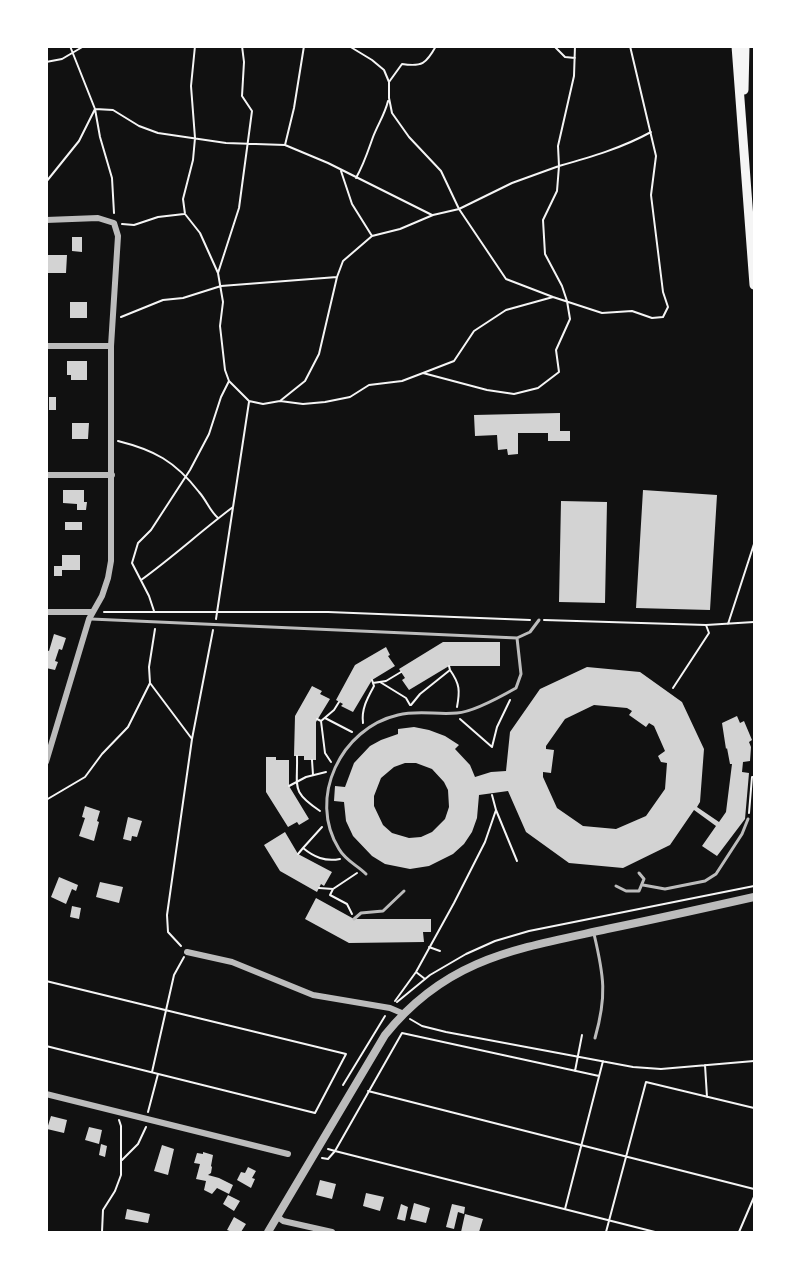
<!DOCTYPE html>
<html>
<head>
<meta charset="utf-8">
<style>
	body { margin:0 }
	#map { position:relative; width:801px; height:1279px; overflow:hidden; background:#111; font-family:"Public Sans",sans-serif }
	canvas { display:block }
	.frame { position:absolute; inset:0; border:48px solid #fff; pointer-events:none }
</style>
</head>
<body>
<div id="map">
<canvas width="801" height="1279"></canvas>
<div class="frame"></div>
</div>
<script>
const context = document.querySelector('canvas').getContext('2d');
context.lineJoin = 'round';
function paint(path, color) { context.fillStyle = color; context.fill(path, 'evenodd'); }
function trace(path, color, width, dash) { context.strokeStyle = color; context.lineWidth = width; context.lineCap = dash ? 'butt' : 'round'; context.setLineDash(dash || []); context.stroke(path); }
paint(new Path2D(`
	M72,237H82V252L72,251Z
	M48,255H67L66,273H47Z
	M70,302H87V318H70Z
	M67,361H87V380H71V375H67Z
	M49,397H56V410H49Z
	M560,413V431H570V441H548V433H518V454L508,455L507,449L498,450L497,435L475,436L474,415Z
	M72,423H89L88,439H72Z
	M63,490H84V502H87L86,510H77V504L63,503Z
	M643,490L717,495L710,610L636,608Z
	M561,501L607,502L605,603L559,602Z
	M65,522H82V530H65Z
	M62,555H80V570H62V576H54V566H62Z
	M54,634L66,638L62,650L59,649L55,661L58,662L55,670L46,668V650L49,651Z
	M443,642H500V666H449L409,690L402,680L405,678L399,669Z
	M386,647L390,655L388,656L395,666L372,680L353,712L341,706L343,704L336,700L355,665Z
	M587,667L640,672L682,702L704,749L700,802L697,807L719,822L726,812L732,764H730L727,748L726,749L722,723L737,716L740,723L744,721L752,740L749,742L751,747L750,761L743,762L742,772L749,773L745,819L717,856L702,846L716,826L694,810L670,845L623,868L569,863L526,832L508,791L479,795L477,818L472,832L464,844L453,854L429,866L410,869L385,864L372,856L353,836L346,821L344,802L334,801L335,786L345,787L354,763L370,746L381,740L398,734V729L414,727L429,730L445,736L459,745L455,749L470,765L475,777L491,772L506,771L510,732L540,689ZM594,705L627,708L632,711L629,715L646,727L649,723L654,726L665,751L658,756L661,762L667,763L665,789L646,816L616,829L583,826L557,808L543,777V772L551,773L554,750L546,749V746L565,719ZM405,763H416L432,769L444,782L448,790L449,807L445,819L432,832L421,837L409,838L392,833L383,825L374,806V796L381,778L394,767Z
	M312,686L322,691L320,694L330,699L316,722V760H304V756H294L295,716Z
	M266,757H276V760H289V786L309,819L299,825L297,822L288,827L266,792Z
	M85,806L100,811L97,821L99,822L94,841L79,836L85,818L82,817Z
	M128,817L142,821L137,837L132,836L131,841L123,839Z
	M285,832L298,854L332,872L324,886L321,884L317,892L280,871L264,845Z
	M59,877L78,885L76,891L72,889L66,904L51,897Z
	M100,882L123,887L119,903L96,897Z
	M316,898L354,919H431V932H423L424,942L349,943L305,919Z
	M72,906L81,908L79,919L70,917Z
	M51,1116L67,1120L64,1133L47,1129Z
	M89,1127L102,1130L99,1144L85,1140Z
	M101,1144L107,1146L105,1157L99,1155Z
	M162,1145L174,1149L168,1175L154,1171Z
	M203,1152L213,1155L211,1166L212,1167L211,1173L208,1175L219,1178L233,1185L229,1194L217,1188L212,1194L204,1190L206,1181L196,1179L200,1164L194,1163L197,1153L203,1154Z
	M248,1167L256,1171L252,1178L255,1179L251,1188L237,1180L241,1172L245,1173Z
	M320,1180L336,1184L332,1199L316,1195Z
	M366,1193L384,1197L380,1211L363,1206Z
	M228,1195L240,1201L234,1211L223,1204Z
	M414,1203L430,1208L426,1223L410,1219Z
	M401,1204L408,1207L405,1221L397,1219Z
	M452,1204L465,1207L464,1214L458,1212L454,1229L446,1227Z
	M127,1209L150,1214L148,1223L125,1219Z
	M465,1214L483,1219L479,1232H461Z
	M234,1217L246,1224L241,1232H232L227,1230Z`), '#d3d3d3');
trace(new Path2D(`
	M70,46L95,109L100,137L112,178L114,213
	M195,46L191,86L195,138L193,160L183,199L185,214L200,233L218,273L223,302L220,326L225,370L229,381L249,401L263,404L280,401L305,381L319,354L337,277L343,261L372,236L400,229L433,215L459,209L512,183L559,166L558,146L574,76L575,46
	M349,46L372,60L384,70L389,82V98L392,113L409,137L441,171L459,209L506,279L553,297
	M554,46L565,57L575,58
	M46,62L62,59L84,46
	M389,82L402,64C422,67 426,64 436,46
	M285,145L294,108L304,46
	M341,171L352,204L372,236
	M356,178C364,164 368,151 373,137C378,124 385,114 388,101
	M46,182L79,141L95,109L113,110L139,126L158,133L226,143L285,145L328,163L432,215
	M122,224L134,225L158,217L184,214
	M218,273L239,208L252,111L242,96L244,62L242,46
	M121,317L163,300L183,298L221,286L337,277
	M423,373L487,390L514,394L538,388L559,372L556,350L570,319L567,301L562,286L545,254L543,220L557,191L559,166C591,157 622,148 651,132
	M280,401L303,404L325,402L350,397L369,385L402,381L423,373L454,361L474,331L506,310L553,297L602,313L632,311L652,318L663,317L668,307L663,292L651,195L656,156L630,46
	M118,441C154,450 175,461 199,492C207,501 209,510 218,518
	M141,580C173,557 201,531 233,507
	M154,611L149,596L132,563L138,543L151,530L190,470L209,434L221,397L229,381
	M104,612H328L530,620
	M216,619L249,402
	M544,620L706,625L754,622
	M728,624L754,544
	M450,670C460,684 460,691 457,707
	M380,682L406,698L410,705
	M150,683L192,739
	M373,683L386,681L401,672
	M673,688L709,633L706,625
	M411,705L420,694L450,670L449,666
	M325,718L352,732
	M317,719L321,721L325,753L331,762
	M460,719L492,747L497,727L510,700
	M321,721L334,710L339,702
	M363,723C361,709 368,697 374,686L372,680
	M297,756C298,787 290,791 320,811
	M312,760L313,775
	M289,786L306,777L326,772
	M46,800L85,777L102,754L128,727L150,683L149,667L155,629
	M496,810L517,861
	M749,813L752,777H754
	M322,827L303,848C314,857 325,862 340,859
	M298,854L303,848
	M319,888L333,889L357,873
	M333,889L330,895L347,904L352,914
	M181,946L168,932L167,915L192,739L213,630
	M429,947L440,951
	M416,972L425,979
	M46,981L346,1054L315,1113L46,1046
	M395,1001L416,972L454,903L485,842L496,810L492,795
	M397,1002L430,975L466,954L495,941L529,931L754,886
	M410,1019L422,1026L446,1032L633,1067L661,1069L754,1061
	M705,1065L707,1097
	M575,1071L582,1035
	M152,1072L174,975L184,957
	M599,1076L402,1033L335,1151L655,1232
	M343,1085L385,1016
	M368,1091L754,1189
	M148,1112L158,1074
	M322,1158L328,1159L335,1151L328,1149
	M122,1160L138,1144L146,1127
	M565,1209L603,1061
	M102,1232L103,1210L115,1191L121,1175V1126L119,1120
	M606,1232L646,1082L754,1108
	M739,1232L754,1197`), '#f5f5f5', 2);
trace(new Path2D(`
	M91,619L517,638L530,632L539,620
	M366,874C357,865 346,861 339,849C307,798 341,728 398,715C418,710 437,715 457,713C474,712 502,696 516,688L521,674L517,638
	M643,885L665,889L705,881L716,874L742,834L748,819
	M616,886L626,891H639L644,879L639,873
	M354,919L361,913L383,911L404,891
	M594,934C604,976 607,996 595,1038`), '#bcbcbc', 3);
trace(new Path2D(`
	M46,220L98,218L114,223L118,236L111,346V561L108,578L102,596L89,619L46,762
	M46,346H111
	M46,475H112
	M46,612H92
	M187,952L232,962L313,995L390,1008L404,1014
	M46,1094L288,1154
	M278,1217L283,1221L332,1232`), '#bcbcbc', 6);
trace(new Path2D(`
	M268,1232L385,1035C447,958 516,949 607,929C656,919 705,908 754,897`), '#bcbcbc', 8);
trace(new Path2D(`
	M736,46L754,285
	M744,90L745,46`), '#f5f5f5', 9);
</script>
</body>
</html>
